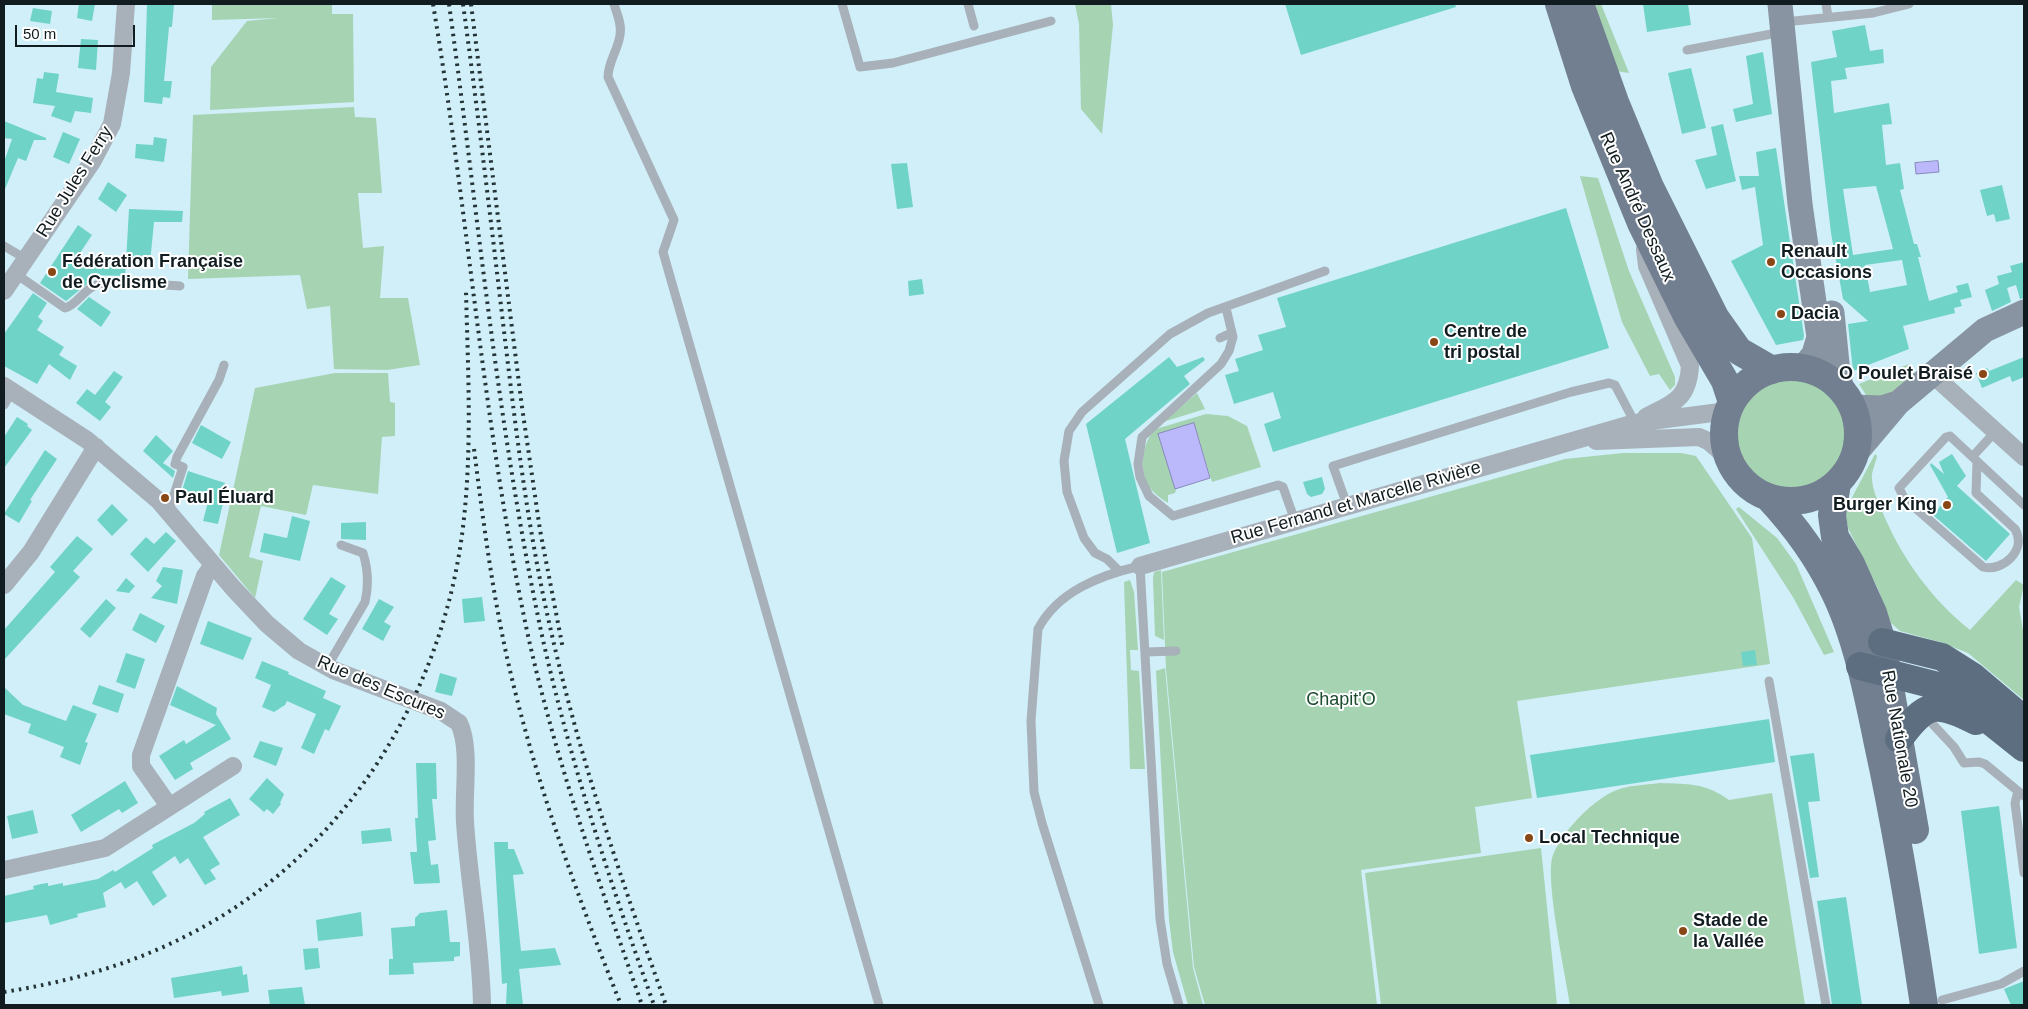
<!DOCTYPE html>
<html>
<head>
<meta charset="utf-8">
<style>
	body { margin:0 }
	#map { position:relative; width:2028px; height:1009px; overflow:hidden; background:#d0eff9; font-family:Arial,sans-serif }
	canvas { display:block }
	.frame { position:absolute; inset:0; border:5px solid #101c1f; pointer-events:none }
	.scale { position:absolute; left:15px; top:25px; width:120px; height:22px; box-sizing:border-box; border:2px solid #101c1f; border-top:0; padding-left:6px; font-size:15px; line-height:18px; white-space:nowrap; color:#101c1f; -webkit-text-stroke:4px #fff; paint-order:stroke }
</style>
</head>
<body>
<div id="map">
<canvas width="2028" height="1009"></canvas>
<div class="frame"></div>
<div class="scale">50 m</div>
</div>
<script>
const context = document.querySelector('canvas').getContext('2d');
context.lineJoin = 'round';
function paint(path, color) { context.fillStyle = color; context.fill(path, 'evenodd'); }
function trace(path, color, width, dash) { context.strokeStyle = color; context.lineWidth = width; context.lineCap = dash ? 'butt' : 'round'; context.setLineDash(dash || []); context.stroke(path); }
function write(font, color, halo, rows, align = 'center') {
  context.font = font + ' Arial,sans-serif'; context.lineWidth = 4; context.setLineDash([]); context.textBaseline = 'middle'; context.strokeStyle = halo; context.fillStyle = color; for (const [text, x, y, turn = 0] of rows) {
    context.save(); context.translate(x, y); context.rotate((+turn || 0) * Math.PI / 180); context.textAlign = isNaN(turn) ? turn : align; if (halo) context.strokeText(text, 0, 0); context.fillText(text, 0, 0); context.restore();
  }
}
paint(new Path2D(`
	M212,4H332V14H353L354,102L210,110L211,67L247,21L278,18L212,20Z
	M1075,4H1111L1113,25L1102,134L1081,109L1079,24Z
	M1592,4H1601L1629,73L1616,71Z
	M354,107L355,117L376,118L382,193H358L363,248L384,246L380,298H408L420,365L387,370L334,369L330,306L307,309L300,275L188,279L193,115Z
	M1580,176L1598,178L1629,271L1675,377V385L1670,390L1659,374L1650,376L1622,322Z
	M1909,364L1916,375L1893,395L1868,398L1859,384Z
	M335,373H388L390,402L395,403V436L382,437L378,494L313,485L306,515L261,506L249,557L263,561L255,598L219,555L255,388Z
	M1735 434a55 55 0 1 1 110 0a55 55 0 1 1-110 0Z
	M1197,393L1205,409L1163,422Z
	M1206,414L1228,416L1247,426L1261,467L1212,482L1194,424L1175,493L1168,495V503C1159,497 1150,491 1146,481C1140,467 1143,439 1156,429Z
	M1623,453H1681L1696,456L1752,538L1770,664L1517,701L1532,798L1475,807L1481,853L1361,870L1377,1005H1205L1194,967L1166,669L1162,572L1565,459Z
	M1875,454L1877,456C1876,462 1873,468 1872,474C1871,487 1877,499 1882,511C1901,557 1931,599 1970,630L2016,580L2024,585L2019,607L2024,636V700L1968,653L1940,642L1900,631L1891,623L1878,589L1848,528L1846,515L1848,505Z
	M1739,507L1777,538L1796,564L1834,652L1824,655L1793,597L1736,509Z
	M1161,570L1164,640L1155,636L1153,578L1154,572Z
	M1130,580L1134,592L1138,650H1130L1131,670L1139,671L1145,769H1130L1124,582Z
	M1165,668L1193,968L1203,1005H1188L1173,952L1169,920L1156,671Z
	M1660,783C1688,784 1706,783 1729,800L1772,793L1805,1005H1570C1566,977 1544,877 1553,855C1562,832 1590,803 1612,792C1626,785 1645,785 1660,783Z
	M1541,848L1557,1005H1381L1365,873Z`), '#a6d3b2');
const water = new Path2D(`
	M1938,161L1939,172L1916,174L1915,163Z
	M1194,423L1210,478L1175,489L1158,434Z`);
paint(water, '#bcb8fc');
trace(water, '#8889ba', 1);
paint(new Path2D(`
	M79,4H95L92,21L77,18Z
	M147,4H174L172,27H169L164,81H172L170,98L163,97L162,104L144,102Z
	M1285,4H1455L1456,7L1301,55Z
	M1643,4H1688L1691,25L1647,32Z
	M33,8L52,11L50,24L30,21Z
	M1865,25L1870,51L1883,49L1884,63L1845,68L1847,79L1831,81L1834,113L1889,103L1892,124L1882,125L1886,165L1900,163L1904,189L1900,190L1914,244H1917L1921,257H1918L1929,301L1958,292L1956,286L1968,283L1972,297L1960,300L1962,306L1954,308L1955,313L1903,326L1909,349L1853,371L1848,324L1868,321L1843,299L1831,233L1811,62L1837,57L1832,31ZM1876,186L1893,249L1853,255L1843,189ZM1902,260L1907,285L1870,292L1865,265Z
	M81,39L98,40L96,70L78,68Z
	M1763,52L1772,114L1736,122L1733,109L1753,104L1746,56Z
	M1691,68L1706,128L1682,134L1668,73Z
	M44,72L59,74L56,92L93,98L91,113L75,111L71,123L51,116L55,106L33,103L37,78L43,79Z
	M4,121L46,138V140H34L26,161L18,158L5,189L4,162L12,139L4,138Z
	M1723,124L1736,181L1706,189L1695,160L1717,155L1711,127Z
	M63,132L80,139L69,164L53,157Z
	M154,137L167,139L164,162L135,158L136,144L153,145Z
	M1776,148L1804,336L1803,340L1776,345L1731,261L1763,245L1755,187L1742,190L1739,176H1759L1756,152Z
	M907,163L913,207L897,209L891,164Z
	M108,182L127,195L116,212L98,199Z
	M2002,185L2010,219L1996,222L1994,214L1987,216L1980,190Z
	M1566,208L1609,348L1273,452L1264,424L1281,418L1273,392L1234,404L1225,375L1239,371L1235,359L1263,350L1258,335L1286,327L1277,298Z
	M129,209L183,211L182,222H154L150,263L126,262Z
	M78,225L92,235L76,259L126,262L125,276L94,275L92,280L66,301L40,283Z
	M2024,262V298L2020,299L2016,285L2007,288L2011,302L1992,311L1985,290L1999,284L1997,276L2012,272L2010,266Z
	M922,279L924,294L909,296L908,281Z
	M33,293L47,303L38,317L43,321L37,330L64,347L59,355L77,366L70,380L49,364L37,384L4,366V334Z
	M89,297L111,312L101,327L77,309Z
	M1169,357L1177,367L1203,357L1205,360L1184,376L1190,384L1125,439L1150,543L1117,553L1086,424Z
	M2024,357V377L2012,382L2010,376L1982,388L1976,373L1987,368L1989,371Z
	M114,371L123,377L105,402L111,407L100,421L76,403L87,389L95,395Z
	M17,417L28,424L27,426L32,430L4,468V437Z
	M201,425L231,442L222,459L192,443Z
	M156,435L173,451L163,463L175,471L173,478L143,451Z
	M45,450L57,459L30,500L32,501L19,523L4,514Z
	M1952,454L1966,476L1957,486L2010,534L1986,561L1933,515L1948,497L1930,465L1931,463L1944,474L1939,462Z
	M188,471L225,483L219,502L223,503L218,524L203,521L208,502L181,494Z
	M1322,477L1325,489L1322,494L1311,497L1307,494L1303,482Z
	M112,504L128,520L112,536L97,520Z
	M292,516L310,521L300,561L260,552L264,533L287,538Z
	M366,522V540L341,539V523Z
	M166,532L176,541L148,572L130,554L146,537L154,544Z
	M77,536L93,549L73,571L80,577L4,660V630L55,572L50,567Z
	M163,567L183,570L177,604L151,598L162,586L156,581Z
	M331,577L346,586L329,614L338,619L327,635L303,619Z
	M126,578L135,586L129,593L116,591Z
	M482,597L485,621L464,623L462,599Z
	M106,599L116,608L90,638L80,629Z
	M379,599L394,607L384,622L391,626L383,641L362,629Z
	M140,613L165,626L156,643L132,630Z
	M208,621L252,638L243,660L200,644Z
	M1755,650L1757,665L1743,666L1741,652Z
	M126,653L145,659L135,689L116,682Z
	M262,661L289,672L288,674L326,691L323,698L341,706L329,731L325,729L314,754L301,748L316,714L287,701L285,705L274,712L262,707L271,685L255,678Z
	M440,673L457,678L452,696L435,692Z
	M99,685L124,694L118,713L92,704Z
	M177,686L217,708L216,714L231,739L190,763L193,769L175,780L159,756L184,740L186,744L216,725L170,705Z
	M4,687L23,705L66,721L73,705L97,714L85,742L88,743L80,765L60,757L64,747L28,733L31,724L4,714Z
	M1769,719L1775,762L1537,798L1530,755Z
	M260,741L283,748L276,766L253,757Z
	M1814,753L1820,801L1808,802L1819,877L1810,878L1790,756Z
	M416,763H436L437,799H432L436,840L428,841L431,865L438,864L440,883L414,884L410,852H417L415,818H418Z
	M267,778L284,794L280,803L281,804L273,814L267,809L264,812L249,799Z
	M125,781L138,803L122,813L119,809L81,832L71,815Z
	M230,798L240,815L203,837L220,864L210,870L216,879L205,885L188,858L180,864L175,856L152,872L167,896L153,906L137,881L125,889L121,882L103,893L106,907L77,914L78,917L50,925L47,915L4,923V896L34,889L33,886L41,884L48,883V886L63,883V886L98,879L113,870L115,872L153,848L152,845L194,823L205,814L204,812Z
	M1999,806L2017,948L1979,954L1961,811Z
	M33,810L38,833L12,839L7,816Z
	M390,828L392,841L362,844L361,831Z
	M494,842H508V849H514L524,874L513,875L521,951L555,948L561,965L519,969L523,1005H506L507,983L502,984Z
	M1846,897L1862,1005H1832L1817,901Z
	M447,910L450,942H460V956L454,957V961L413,963L414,974L389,975V959H393L391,928L415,926V918L420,913Z
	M361,912L363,936L318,941L316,920Z
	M318,948L320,968L305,970L303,949Z
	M242,966L243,975L247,974L249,992L222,996L221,991L174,998L171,978Z
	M2024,981V1005H2011L2004,989Z
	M302,987L305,1005H270L268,990Z`), '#6fd3c8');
trace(new Path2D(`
	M614,4C617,14 622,24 620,35C618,50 608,62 608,77L674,220L663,252L879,1005
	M842,4L860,67L893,63L1051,21
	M968,4L974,26
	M1826,4L1828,17
	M1784,22L1873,13L1909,4
	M1687,50L1782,32
	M4,246L26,259
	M16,274L65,308C77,305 83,290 96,285C113,279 160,285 180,286
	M1226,308L1233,337L1229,351L1221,364L1142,437L1138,464L1140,477L1149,496L1173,516L1278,485L1283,487L1295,521
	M1220,338L1231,333
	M4,405L12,391
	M1973,456L1995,432
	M1977,462L1976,493L2015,529C2027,550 2003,572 1983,567L1904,498L1899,488L1946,437L1950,436L2024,505
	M1347,505L1333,466L1571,392L1609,383L1615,385L1635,423
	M166,510L171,504L183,467L175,464L177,457L219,380L224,365
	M1119,571L1107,559L1095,553L1084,538L1067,492L1064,461L1069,431L1082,412L1170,334L1208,313L1325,271
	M1146,652L1176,651
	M327,667L365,602C369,585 368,569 363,553L341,545
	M1769,681L1826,1005
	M1925,716L1954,747L1964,763L1979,762L1985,764L2024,796
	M2018,791L2015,803L2024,873
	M1942,1000L2001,984L2024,971
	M1099,1005L1042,823L1034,792L1031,721L1038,629C1058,591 1101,575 1140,566L1160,919L1167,964L1179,1005`), '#a8b0b9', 9);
trace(new Path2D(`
	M1645,249L1647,266L1690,366C1688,400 1673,403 1646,417
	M4,291L92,162L112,124L121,73L126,4
	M1933,375L2024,457
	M4,386L87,440L159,501L233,588L267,624L299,651L333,670L441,711L459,723C471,748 463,793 465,822C469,883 481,944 482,1005
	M1596,441L1699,437L1708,441L1728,458
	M1140,566L1635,423L1728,411
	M4,585L31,552L96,447
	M169,806L141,766V755L205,576L213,565
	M4,870L105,848L233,766`), '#a8b0b9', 18);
trace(new Path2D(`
	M1780,4L1800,204L1819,337L1814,354L1802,369
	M1832,313L1838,374L1843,393
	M1852,407L1882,408L1898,403
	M1855,454L1898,403L1985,330L2024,312`), '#8894a1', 25);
trace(new Path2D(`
	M1559,4L1585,86L1641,223L1688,318L1725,381L1732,402
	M1580,4L1615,102L1650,187L1715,317L1739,351L1772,370
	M1724 434a67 67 0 1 1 134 0a67 67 0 1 1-134 0Z
	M1837,483L1832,515L1835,537L1851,564L1873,613L1882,642L1915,830
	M1769,498C1795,526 1817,556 1834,591C1856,635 1868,695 1878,744C1897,831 1911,918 1924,1005`), '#727f90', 28);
trace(new Path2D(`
	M1882,642L1942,657L1972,676L2024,720
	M1860,666L1950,689L2024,748
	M1899,739C1926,702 1935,700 1976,721`), '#5e6e81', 28);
trace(new Path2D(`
	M433,4C468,212 483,424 527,631C555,759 599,882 642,1005
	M449,4C478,213 497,424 541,631C569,758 610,882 654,1005
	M463,4C478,113 491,222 504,331C516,431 528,532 551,631C580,759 622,882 666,1005
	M471,4L522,407L540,530L563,649
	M474,449C484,527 494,606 513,683C540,794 579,900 621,1005
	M4,992C68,982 130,965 188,935C338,859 437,706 461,542C473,459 468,374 466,291`), '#253337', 4, [2.5, 5]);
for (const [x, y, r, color] of [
	[1771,262,5,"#894715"],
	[52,272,5,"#894715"],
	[1781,314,5,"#894715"],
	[1434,342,5,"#894715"],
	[1983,374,5,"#894715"],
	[165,498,5,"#894715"],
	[1947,505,5,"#894715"],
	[1529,838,5,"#894715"],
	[1683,931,5,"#894715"]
]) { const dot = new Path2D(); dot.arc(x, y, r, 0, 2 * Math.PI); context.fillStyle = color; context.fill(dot); trace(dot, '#fff', 2); }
write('18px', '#101c1f', '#fff', [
	["Rue Jules Ferry",75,182,-58],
	["Rue André Dessaux",1637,207,66],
	["Rue Fernand et Marcelle Rivière",1356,503,-16],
	["Rue des Escures",381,688,23],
	["Rue Nationale 20",1899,739,80]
]);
write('bold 18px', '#101c1f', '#fff', [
	["Renault",1781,252],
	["Occasions",1781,273],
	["Fédération Française",62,262],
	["de Cyclisme",62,283],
	["Dacia",1791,314],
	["Centre de",1444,332],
	["tri postal",1444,353],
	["O Poulet Braisé",1973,374,"right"],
	["Paul Éluard",175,498],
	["Burger King",1937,505,"right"],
	["Local Technique",1539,838],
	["Stade de",1693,921],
	["la Vallée",1693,942]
], 'left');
write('18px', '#1b4c2d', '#fff', [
	["Chapit'O",1341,700]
]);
</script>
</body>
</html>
